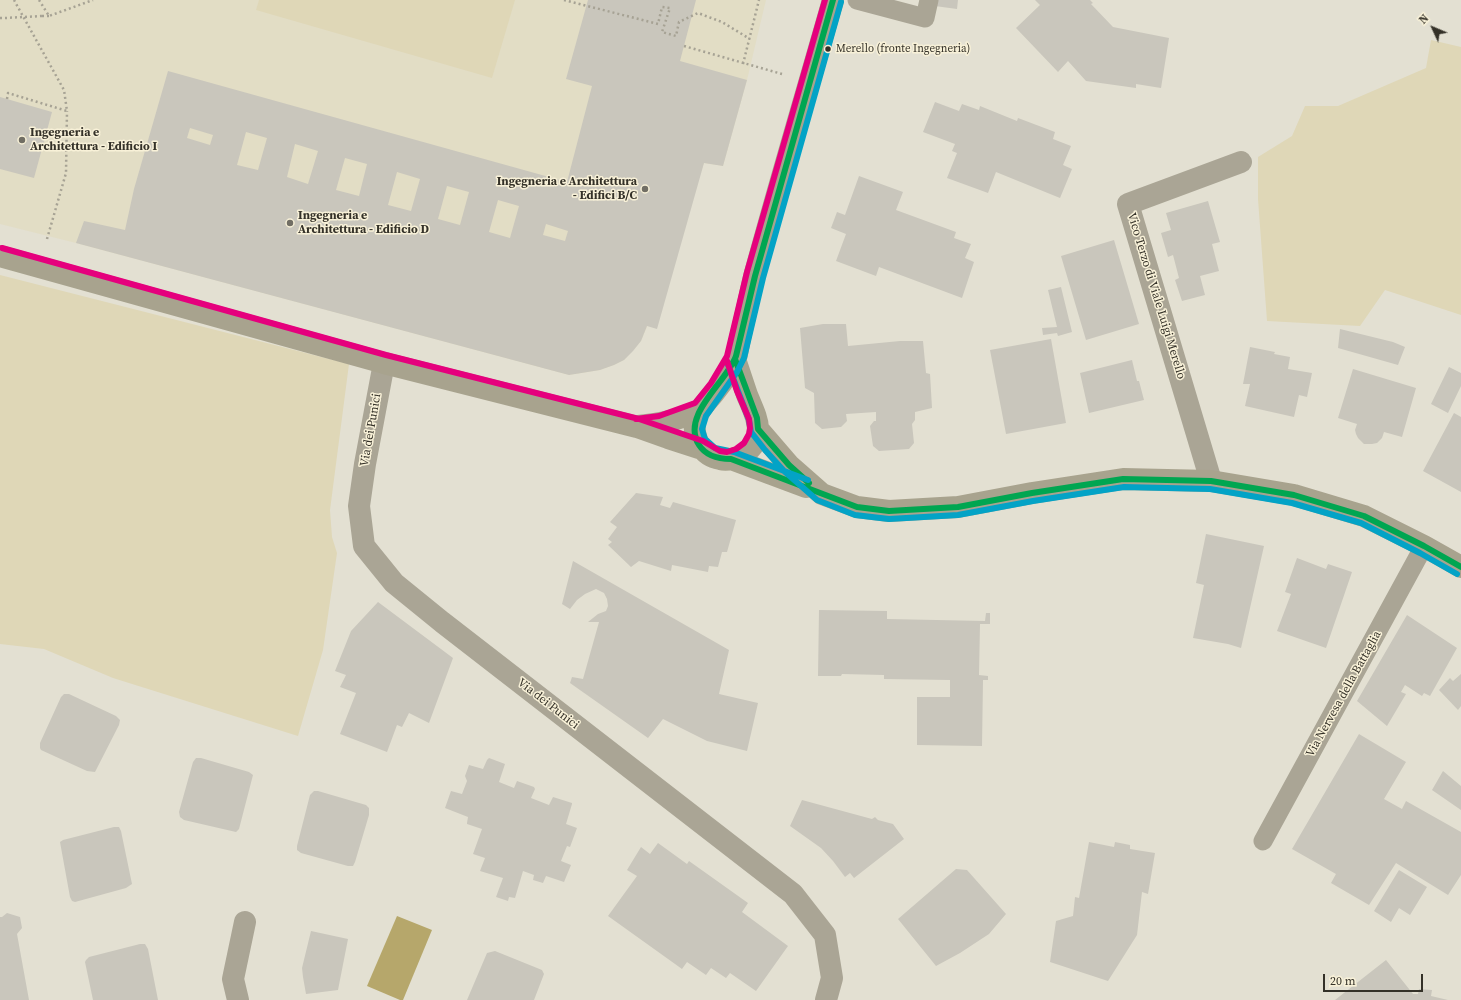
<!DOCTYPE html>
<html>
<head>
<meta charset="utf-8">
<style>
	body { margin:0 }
	#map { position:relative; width:1461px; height:1000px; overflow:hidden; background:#e3e0d2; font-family:"Source Serif 4",serif }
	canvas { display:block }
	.north { position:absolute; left:1413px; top:8px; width:40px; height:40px; -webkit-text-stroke:3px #f8f1d8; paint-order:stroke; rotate:314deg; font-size:11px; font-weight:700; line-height:16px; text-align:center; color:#343128 }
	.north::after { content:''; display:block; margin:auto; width:14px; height:18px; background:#343128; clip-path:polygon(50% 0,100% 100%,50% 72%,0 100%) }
	.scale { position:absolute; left:1323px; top:974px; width:100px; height:18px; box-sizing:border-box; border:2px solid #343128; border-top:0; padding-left:5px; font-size:12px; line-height:14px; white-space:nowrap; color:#343128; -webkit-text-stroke:3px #f8f1d8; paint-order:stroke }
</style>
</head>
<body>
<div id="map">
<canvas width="1461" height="1000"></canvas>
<div class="north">N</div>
<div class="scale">20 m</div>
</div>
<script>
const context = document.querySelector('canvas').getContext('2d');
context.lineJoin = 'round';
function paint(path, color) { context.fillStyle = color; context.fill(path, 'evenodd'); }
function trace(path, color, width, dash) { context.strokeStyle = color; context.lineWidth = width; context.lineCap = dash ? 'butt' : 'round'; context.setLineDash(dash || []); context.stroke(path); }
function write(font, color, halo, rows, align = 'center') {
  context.font = font + ' "Source Serif 4",serif'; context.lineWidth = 3; context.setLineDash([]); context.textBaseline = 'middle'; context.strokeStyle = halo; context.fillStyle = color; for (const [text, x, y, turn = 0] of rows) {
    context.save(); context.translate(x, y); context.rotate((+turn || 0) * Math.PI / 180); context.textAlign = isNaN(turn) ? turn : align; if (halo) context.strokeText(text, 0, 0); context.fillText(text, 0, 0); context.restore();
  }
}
paint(new Path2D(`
	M0,0H766L747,80L723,166L704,163L646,329L641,341L624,360L614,365L600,370L569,375L76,243L0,224Z`), '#e2ddc5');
paint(new Path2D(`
	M259,0H515L492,78L256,10Z
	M1431,40L1461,47V315L1385,290L1360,326L1267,321L1258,199V157L1292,136L1305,106H1338L1426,68Z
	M0,275L349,364L330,510L332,537L337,553L323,650L298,736L113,678L44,649L0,644Z`), '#dfd7b7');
paint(new Path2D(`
	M397,916L432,930L403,1000H400L367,986Z`), '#b6a76b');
paint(new Path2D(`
	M588,0H696L680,61L747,80L723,166L704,163L657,329L647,326L641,341L633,351L624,360L614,365L600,370L569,375L76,243L84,221L125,230L134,189L168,71L567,182L592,86L566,79ZM190,128L213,135L210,145L187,138ZM246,132L267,138L258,170L237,165ZM295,144L318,151L308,184L287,177ZM345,158L367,164L359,196L336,190ZM397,172L420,179L411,211L388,205ZM447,186L469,192L460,225L438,219ZM498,200L519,206L510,238L489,232ZM546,224L568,231L565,241L543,235Z
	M920,0H958L957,9L920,4Z
	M1035,0H1090L1093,3L1091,4L1113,27L1169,38L1161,88L1136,84V88L1086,81L1068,61L1058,72L1016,28L1040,5Z
	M0,97L52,112L34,178L0,169Z
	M935,102L959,111L962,104L979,110L980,106L1017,121L1018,118L1055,132L1053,139L1071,146L1063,165L1072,169L1060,198L996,172L988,193L947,178L957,153L952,151L955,144L923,132Z
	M859,176L903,192L896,210L956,232L954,238L971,244L965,258L974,262L962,298L879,267L876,276L836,261L846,234L831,228L837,212L845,215Z
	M1208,201L1220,242L1212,244L1219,271L1200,276L1205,295L1182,301L1175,280L1179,278L1173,255L1168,257L1161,233L1171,230L1166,213Z
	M1114,240L1139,324L1086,340L1061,256Z
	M1061,287L1072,332L1058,336L1057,333L1043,335L1042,328L1057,327L1048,290Z
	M823,324H846L848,346L900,341H923L926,373L930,374L932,408L915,412V420L912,424L914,443L909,449L879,451L873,446L870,426L874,421H876V412L846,414L847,421L841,427L822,429L815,423L814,393L805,388L800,328Z
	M1340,329L1393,342L1405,347L1398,365L1338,348Z
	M1051,339L1066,423L1006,434L990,350Z
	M1250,347L1275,352L1274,354L1290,357L1288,369L1312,373L1307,397L1299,395L1294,417L1245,406L1250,384H1243Z
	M1132,360L1137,381H1139L1144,400L1089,413L1080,373Z
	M1449,367L1461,373V386L1448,413L1431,404Z
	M1353,369L1416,388L1402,437L1384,432L1382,438L1377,443L1372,444H1364L1358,438L1356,434L1355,430L1357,424L1338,418Z
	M1454,413L1461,417V492L1423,471Z
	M636,493L663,497L660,505L670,508L673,502L736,520L727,552H722L718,567L709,566L708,572L672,565L671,571L639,561L631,567L608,545L612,542L608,539L617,527L610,522Z
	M1206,534L1264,546L1241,648L1228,644L1193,638L1204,585L1196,583Z
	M1297,558L1326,569L1328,564L1352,572L1326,648L1277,631L1291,594L1285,592Z
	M573,561L729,650L719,694L758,703L747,751L707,741L663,719L648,738L570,683L572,677L583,679L599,622H588L598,614L606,611L608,606L607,599L604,593L596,589L585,594L577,600L570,609L562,604Z
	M378,602L453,658L429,723L409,713L402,727L397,725L387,752L340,734L356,693L340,687L346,675L335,671L351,631Z
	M819,610L887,611V619L985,621L986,613H990V624H980L979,675L988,676V680H983L982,746L917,745V697H950V680L884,679V675L842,674L841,676H818Z
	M1407,615L1457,648L1430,696L1424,693L1422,696L1405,685L1401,692L1406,694L1387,726L1357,701Z
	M1461,674V706L1458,710L1439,690L1450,678L1453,681Z
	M64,694H69L116,716L120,720L119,725L95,772L87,771L41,750L40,748V743L61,697Z
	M1359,734L1406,762L1384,799L1402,809L1406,801L1461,832V875L1448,895L1396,863L1369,905L1331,883L1336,874L1292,849Z
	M196,758H201L249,772L253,775L239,829L236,832L184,820L180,817L179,812L193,762Z
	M489,758L505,764L499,782L514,788L517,781L534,787L535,789L531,798L549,805L553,797L572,803V804L566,824L577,828L570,847L567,846L561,861L571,865L564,882L546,876L543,883L533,880L534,875L523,871L515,898L509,897L508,901L496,897L503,878L480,871L485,858L473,854L482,829L467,824V823L468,817L445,808L451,791L462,794L467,781L465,776L469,765L483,769L487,760Z
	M1443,771L1461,786V810L1432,790Z
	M314,791H318L366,805L369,808V815L355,862L353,866H348L301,853L297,850V846L310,795Z
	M802,800L872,819L875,817L878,820L893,824L904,839L854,878L850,873L845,877L833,861L821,848L790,826Z
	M114,827H119L121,831L132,884L126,888L75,902L72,901L70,897L60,842L63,840Z
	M1089,842L1114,847L1115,842L1130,845V849L1155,853L1148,894L1142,892L1137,935L1108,981L1050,962L1056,921L1073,916L1075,897L1079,898Z
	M658,843L687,864L689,861L748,903L742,912L788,946L756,991L730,973L726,978L711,968L706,975L687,962L682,969L608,916L637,876L627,870L641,847L650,854Z
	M956,869L967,870L1006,914L989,934L960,953L936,966L898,919Z
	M1399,870L1427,887L1410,915L1399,908L1391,922L1374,911Z
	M7,913L20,917L22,928L17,934L29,1000H0V917H2Z
	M311,931L348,939L338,990L306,994L303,977L302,968Z
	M140,944H145L148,949L158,1000H93L85,962L86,960L89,957Z
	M495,951L542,970L544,974L534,1000H467L487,953Z
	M1386,960L1413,994H1418L1419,989L1432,990L1431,996L1448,1000H1335Z`), '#c9c6bc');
trace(new Path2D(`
	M39,0L49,16L93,0
	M564,0L658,24L662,7L670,8L662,32L676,36L679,22L698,13L722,22L750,39
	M42,16H49
	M0,18H5
	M684,46L782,74
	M743,64L759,0
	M7,99L8,93L67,111L64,90L14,0
	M47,239L66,173L67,111`), '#a6a294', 2.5, [2, 3]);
trace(new Path2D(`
	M857,0L925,18L929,0
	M1263,841L1424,546`), '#aaa595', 19);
trace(new Path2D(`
	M384,363L365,464L359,506L364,546L394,583L442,622L793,894L825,935L832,978L826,1000
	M1211,481L1128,204L1241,162
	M238,1000L233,979L245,922`), '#aaa595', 22);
trace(new Path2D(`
	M0,256L384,363L637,427L668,438L702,449
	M735,359C739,371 743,383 747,395C756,417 768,436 744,454C738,458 728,461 720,459C702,456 693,439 695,422C697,410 707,402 714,393C722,383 731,371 736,358C738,351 739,342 741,334C746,314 750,293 755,273C780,181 807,91 833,0
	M638,426C663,424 677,420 700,410
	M758,429L789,465L822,494L857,507L889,511L958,507L1032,493L1123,479L1211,481L1294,495L1364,516L1424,546L1461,567
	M731,459L806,487`), '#a8a38e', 22);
trace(new Path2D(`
	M5,18L42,16`), '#a6a294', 2.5, [2, 3]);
trace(new Path2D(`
	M833,0L755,276L736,356C727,382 680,415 699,445C706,456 718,459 731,459L857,507L889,511L958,507L1032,493L1123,479L1211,481L1294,495L1364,516L1424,546L1461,567
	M735,359L757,418L758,429L789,465L809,483`), '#00a651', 6);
trace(new Path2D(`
	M727,362L749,420L751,432L765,450L784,471L817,500L855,515L889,519L958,515L1033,501L1124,487L1210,489L1292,503L1361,523L1420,553L1457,574
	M808,480L734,452L715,448L705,439L702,429L706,416L737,372L744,358L763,278L841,2`), '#03a3c6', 6);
trace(new Path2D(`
	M2,248L386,355L639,419L703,441L720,451L727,452L736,449L744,443L749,434L750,428L749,419L737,391L727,361
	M636,419L659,416L695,403L711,383L727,356L747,272L825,0`), '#e5007d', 6);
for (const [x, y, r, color] of [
	[828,49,3.5,"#343128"],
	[22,140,4,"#716e64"],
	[645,189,4,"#716e64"],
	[290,223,4,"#716e64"]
]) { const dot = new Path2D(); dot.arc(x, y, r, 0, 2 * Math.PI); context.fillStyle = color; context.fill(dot); trace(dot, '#f8f1d8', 1.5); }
write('11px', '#343128', '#f8f1d8', [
	["Merello (fronte Ingegneria)",836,49]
], 'left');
write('bold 12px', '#343128', '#f8f1d8', [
	["Ingegneria e",30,133],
	["Architettura - Edificio I",30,147],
	["Ingegneria e Architettura",637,182,"right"],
	["- Edifici B/C",637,196,"right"],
	["Ingegneria e",298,216],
	["Architettura - Edificio D",298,230]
], 'left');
write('12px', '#343128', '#f8f1d8', [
	["Vico Terzo di Viale Luigi Merello",1156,296,73],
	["Via dei Punici",371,430,-80],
	["Via Nervesa della Battaglia",1344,694,-61],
	["Via dei Punici",548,704,38]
]);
</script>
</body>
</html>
